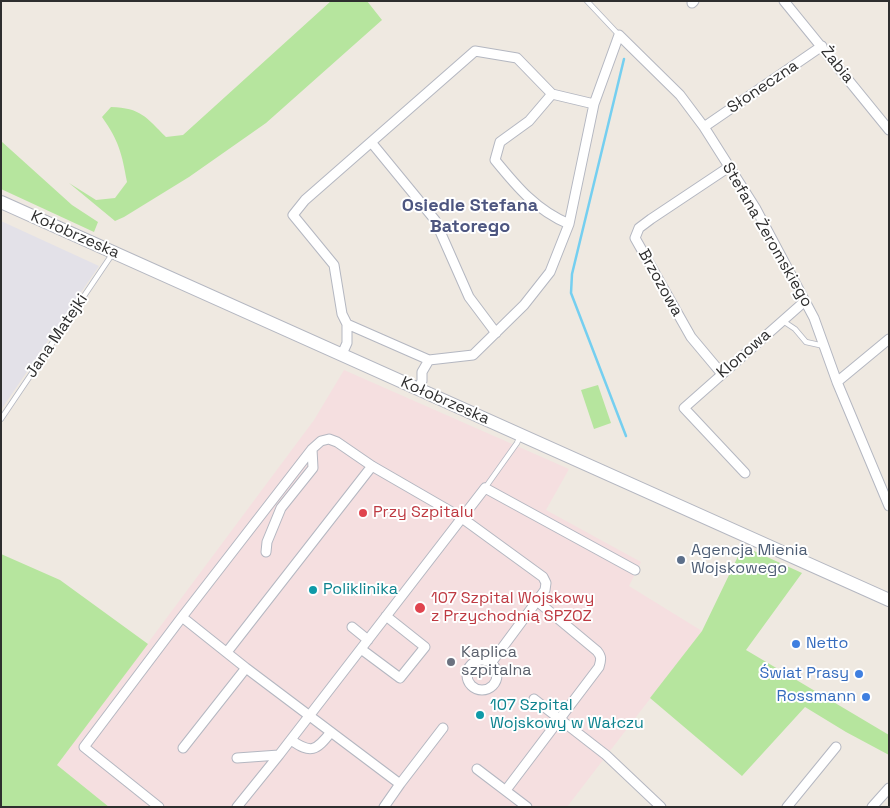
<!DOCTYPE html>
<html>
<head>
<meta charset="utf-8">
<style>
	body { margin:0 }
	#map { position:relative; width:890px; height:808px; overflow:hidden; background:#efe9e1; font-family:"Space Grotesk",sans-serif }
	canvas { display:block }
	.frame { position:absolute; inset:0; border:2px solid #2e2e2e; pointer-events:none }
</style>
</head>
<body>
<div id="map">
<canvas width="890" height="808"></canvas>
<div class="frame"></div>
</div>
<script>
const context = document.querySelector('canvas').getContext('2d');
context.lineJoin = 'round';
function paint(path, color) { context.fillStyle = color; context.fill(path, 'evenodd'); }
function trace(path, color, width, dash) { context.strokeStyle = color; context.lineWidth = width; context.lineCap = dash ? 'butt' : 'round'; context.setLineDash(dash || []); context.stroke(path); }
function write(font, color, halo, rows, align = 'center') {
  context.font = font + ' "Space Grotesk",sans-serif'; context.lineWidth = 4; context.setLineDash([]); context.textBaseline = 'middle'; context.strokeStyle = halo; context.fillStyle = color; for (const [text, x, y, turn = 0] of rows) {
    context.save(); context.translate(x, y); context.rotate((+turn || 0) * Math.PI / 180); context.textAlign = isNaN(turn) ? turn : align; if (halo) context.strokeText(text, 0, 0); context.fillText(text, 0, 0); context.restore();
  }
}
paint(new Path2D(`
	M1,221L99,266L1,410Z`), '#e3e1e8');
paint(new Path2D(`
	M344,370L569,469L546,510L641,562L629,586L702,631L567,807H109L57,765L314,420Z`), '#f5dfe0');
paint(new Path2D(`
	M331,1H367L382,20L266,123L189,177L124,217L115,221L69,183L96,200L115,198L127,182C122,154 119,141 102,117L111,107C141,108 146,117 166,137L183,135Z
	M1,141L72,205L98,222L94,232L1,189Z
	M598,385L611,423L594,429L581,390Z
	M743,546L802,573L746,650L889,735V755L846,732L805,707L742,776L650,698L702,631Z
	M1,554L60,580L148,644L57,765L109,807H1Z`), '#b6e59e');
trace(new Path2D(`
	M624,59L572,274L571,293L626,436`), '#75cff0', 2.5);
const service = new Path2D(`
	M587,1L619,35
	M783,321L795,329L806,342L824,346
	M1,419L113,253
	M485,488L517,443L520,436`);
const minor = new Path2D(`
	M784,1L889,130
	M692,3L694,1
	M552,94L529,121L500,142L495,160C517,187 536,210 569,224
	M594,104L552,94L517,58L475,51L305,200L293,215L334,265L342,314L347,324L429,360L473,355L524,305L550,272L569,224L594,104L619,35L680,95L704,127L756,209L814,318L837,382L889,506
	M704,127L822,46
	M371,142L435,220L469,297L496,333
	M342,354L347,343V324
	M722,374L691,337L635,238L639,228L651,219L729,167
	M837,382L889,339
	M418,389L422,381V372L429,360
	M745,473L684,408L805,301
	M266,552L267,542L281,508L313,468L312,449
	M352,627L368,640
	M361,649L400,678L425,647L386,616
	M227,652L372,466
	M467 675a15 15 0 1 1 30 0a15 15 0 1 1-30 0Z
	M534,699L606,755L661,807
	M291,740C311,754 316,751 331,732
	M183,748L246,668
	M237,758L279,755L485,488L635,570
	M477,769L527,807
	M400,784L443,728
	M506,790L599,667C601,660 602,657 597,651L537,601
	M159,807L84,747L182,617
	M237,807L279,755
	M384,807L400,784L246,668L182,617L312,449L321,441L329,439L337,442L372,466L462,518L543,577L546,583L545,590L491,663
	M787,807L836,747
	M872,807L889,788`);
const secondary = new Path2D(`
	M1,202L889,600`);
trace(service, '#b4b7c1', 6);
trace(minor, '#b4b7c1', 11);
trace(secondary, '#b4b7c1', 14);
trace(service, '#fff', 4.5);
trace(minor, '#fff', 9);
trace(secondary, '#fff', 12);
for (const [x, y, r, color] of [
	[363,513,5,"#e0444e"],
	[681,560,5,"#5c6f8a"],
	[313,590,5,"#0f9aa8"],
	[420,608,6,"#e0444e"],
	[796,644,5,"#3f7fe0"],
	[451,662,5,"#6b7280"],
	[859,674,5,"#3f7fe0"],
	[866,697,5,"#3f7fe0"],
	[480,715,5,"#0f9aa8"]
]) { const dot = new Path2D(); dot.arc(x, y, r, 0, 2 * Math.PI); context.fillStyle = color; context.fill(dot); trace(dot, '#fff', 2); }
write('16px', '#2e2e2e', '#fff', [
	["Żabia",837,65,51],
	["Słoneczna",763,87,-34],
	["Kołobrzeska",75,235,24],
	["Stefana Żeromskiego",767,235,60],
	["Brzozowa",660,283,61],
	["Jana Matejki",57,336,-56],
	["Klonowa",744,354,-41],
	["Kołobrzeska",445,401,24]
]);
write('16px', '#be3a42', '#fff', [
	["Przy Szpitalu",373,513],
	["107 Szpital Wojskowy",431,599],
	["z Przychodnią SPZOZ",431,617]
], 'left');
write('16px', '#4e5e75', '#fff', [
	["Agencja Mienia",691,551],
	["Wojskowego",691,569]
], 'left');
write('16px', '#0d838f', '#fff', [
	["Poliklinika",323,590],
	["107 Szpital",490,706],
	["Wojskowy w Wałczu",490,724]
], 'left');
write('16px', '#366cbe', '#fff', [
	["Netto",806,644,"left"],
	["Świat Prasy",849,674],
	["Rossmann",856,697]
], 'right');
write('16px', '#5b616d', '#fff', [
	["Kaplica",461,653],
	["szpitalna",461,671]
], 'left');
write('bold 18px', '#4d5680', '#fff', [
	["Osiedle Stefana",470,206],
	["Batorego",470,227]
]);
</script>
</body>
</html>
